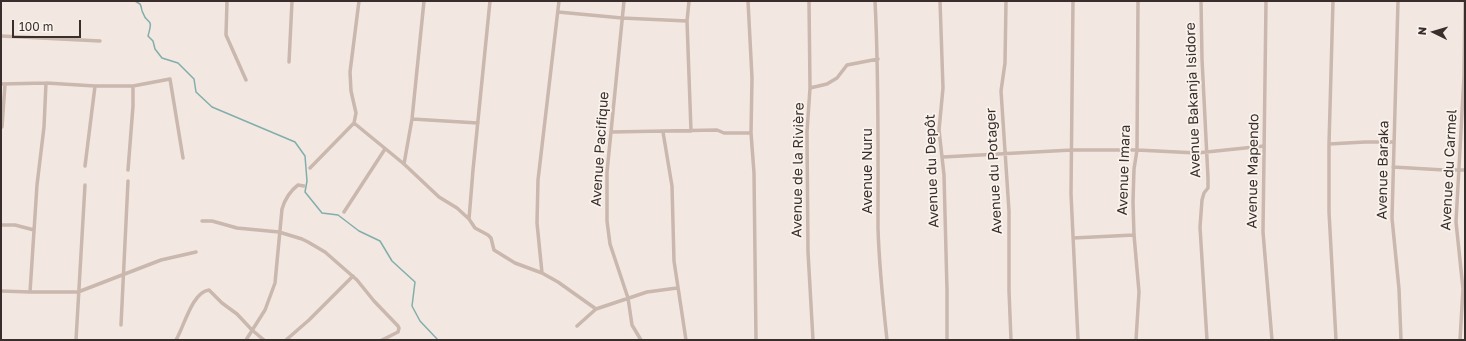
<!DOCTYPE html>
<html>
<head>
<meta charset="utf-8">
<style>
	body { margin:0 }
	#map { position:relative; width:1466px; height:341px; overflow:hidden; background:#f2e8e1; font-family:"Golos Text",sans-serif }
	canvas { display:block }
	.frame { position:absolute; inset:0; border:2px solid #392e2b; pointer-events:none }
	.north { position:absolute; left:1414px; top:12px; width:40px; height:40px; -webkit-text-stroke:3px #faf3ed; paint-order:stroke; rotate:275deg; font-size:11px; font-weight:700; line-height:16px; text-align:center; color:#392e2b }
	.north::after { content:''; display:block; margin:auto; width:14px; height:18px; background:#392e2b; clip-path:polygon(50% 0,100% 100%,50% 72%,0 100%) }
	.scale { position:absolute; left:12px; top:20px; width:69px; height:18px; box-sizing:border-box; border:2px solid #392e2b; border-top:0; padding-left:5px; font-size:12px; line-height:14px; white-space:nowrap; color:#392e2b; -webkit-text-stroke:3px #faf3ed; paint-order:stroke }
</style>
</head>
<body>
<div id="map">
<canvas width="1466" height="341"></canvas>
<div class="frame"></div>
<div class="north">N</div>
<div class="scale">100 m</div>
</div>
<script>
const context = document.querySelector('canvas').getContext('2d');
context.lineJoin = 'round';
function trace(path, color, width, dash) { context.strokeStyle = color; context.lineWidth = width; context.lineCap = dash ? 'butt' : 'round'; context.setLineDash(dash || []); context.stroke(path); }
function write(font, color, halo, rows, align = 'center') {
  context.font = font + ' "Golos Text",sans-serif'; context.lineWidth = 3.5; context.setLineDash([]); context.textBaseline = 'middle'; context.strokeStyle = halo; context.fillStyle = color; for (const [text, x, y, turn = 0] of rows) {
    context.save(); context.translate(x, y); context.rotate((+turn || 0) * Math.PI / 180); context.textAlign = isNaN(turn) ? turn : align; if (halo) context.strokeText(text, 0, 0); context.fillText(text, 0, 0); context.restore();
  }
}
trace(new Path2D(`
	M135,1L140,4C142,7 141,10 143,13C147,26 154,15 148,36L153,41L155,49L162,58L178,63L194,79L196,92L212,107L295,142L305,156L307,181L305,192L322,213L338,215L359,231L380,241L392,261L415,282L412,306L420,321L438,340`), '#81aeac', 1.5);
trace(new Path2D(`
	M227,1L226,35L246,80
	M624,1L607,172V221L610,244L628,298L632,325L641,340
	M689,1L687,21L691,131
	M748,1L752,78L751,133L754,173L756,340
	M809,1L810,88L807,132L808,252L813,340
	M875,1C879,77 878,152 878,228C879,265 883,303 887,340
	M940,1L943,88L939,130L944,175L947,290V340
	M1006,1L1005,63L1001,91L1009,211V291L1011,340
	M1073,1L1071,194L1078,340
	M1201,1L1202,59L1208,178V188L1204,193L1202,200L1200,227L1207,340
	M1266,1L1263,232L1272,340
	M1333,1L1329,144V212L1336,340
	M1398,1L1392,218L1399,289L1401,340
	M558,12L622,18L687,21
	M1,36L100,41
	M289,62L292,1
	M1,84L46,83L95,86H133L170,79L183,158
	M810,88L827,84L837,78L847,65L878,59
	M412,119L478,123
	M354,123L404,164L439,197L457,208L469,219L475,228L488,235L491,238L494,250L515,263L542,273L558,282L596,309
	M2,127L5,84
	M611,132L717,130L724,133H751
	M663,132L672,186L674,261L686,340
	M1329,144L1365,142H1394
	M943,157L1072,150H1137L1197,153L1264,146
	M404,164L412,119L424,1
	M85,166L95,86
	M1393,167L1444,170H1465
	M310,168L354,123L356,113L351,91L350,72L359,1
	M128,170L133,106V86
	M344,212L385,149
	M469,219L473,170L490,1
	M202,221H212L237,228L279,232L302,239L308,242L325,252L357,280L374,301L398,326L399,328L398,332L382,340
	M1,225H15L34,230
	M1073,238L1134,235
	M542,273L537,223L538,180L559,1
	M1,291L30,292L37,185L44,127L46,83
	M30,292H78L161,260L196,252
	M121,325L128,181
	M577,326L596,309L647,292L677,288
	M76,340L85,185
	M176,340C184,327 192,292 209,290L222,303L237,314L252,330L264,340
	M246,340L265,310L275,283L282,209C285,199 290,191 298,185L304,186
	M286,340L309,320L353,276
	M1136,340L1139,292L1134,235L1133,202L1134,169L1137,150L1138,1
	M1460,340L1463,289L1456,222L1464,76L1465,1`), '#cab7ad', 3.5);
write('14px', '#392e2b', '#faf3ed', [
	["Avenue Bakanja Isidore",1193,100,-92],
	["Avenue Pacifique",600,149,-86],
	["Avenue de la Rivière",798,170,-89],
	["Avenue Imara",1124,170,-88],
	["Avenue Baraka",1383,170,-89],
	["Avenue du Carmel",1449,170,-87],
	["Avenue Nuru",868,171,-90],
	["Avenue du Depôt",932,171,-92],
	["Avenue du Potager",994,171,-93],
	["Avenue Mapendo",1253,171,-89]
]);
</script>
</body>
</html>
